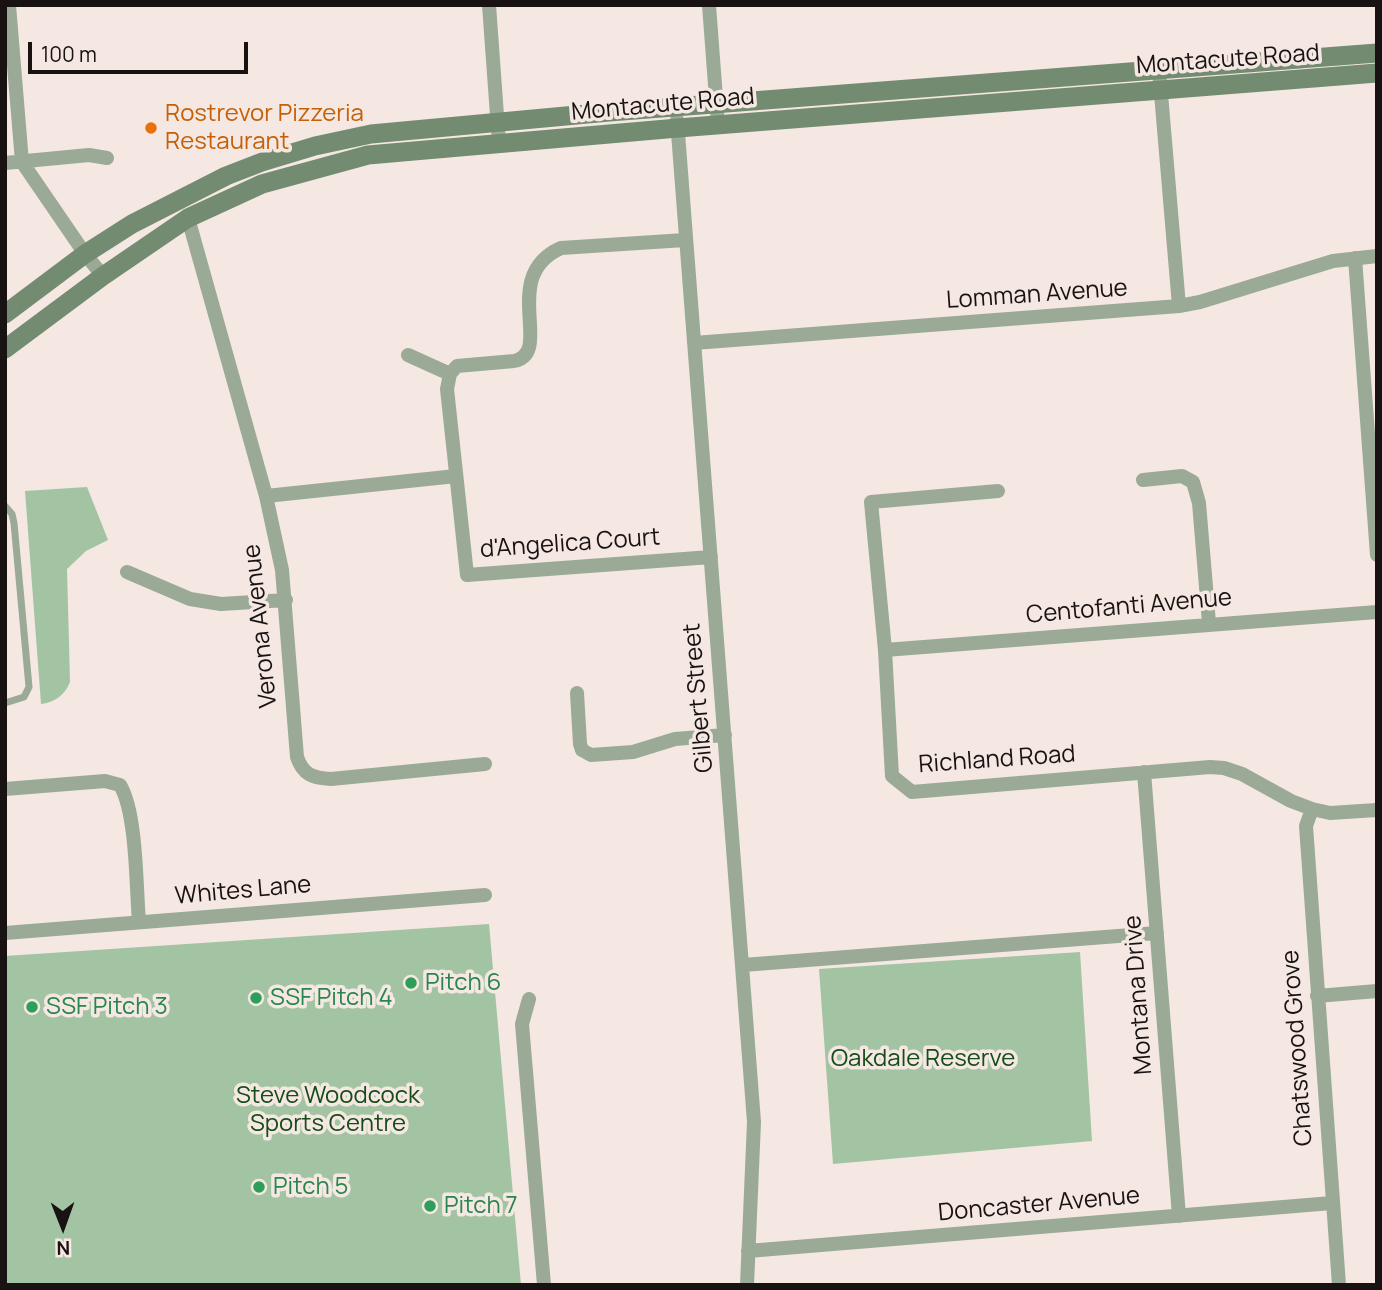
<!DOCTYPE html>
<html>
<head>
<meta charset="utf-8">
<style>
	body { margin:0 }
	#map { position:relative; width:1382px; height:1290px; overflow:hidden; background:#f5e7e2; font-family:Manrope,sans-serif }
	canvas { display:block }
	.frame { position:absolute; inset:0; border:7px solid #181312; pointer-events:none }
	.north { position:absolute; left:28px; top:1192px; width:70px; height:70px; -webkit-text-stroke:5px #f5e7e2; paint-order:stroke; rotate:179deg; font-size:19px; font-weight:700; line-height:28px; text-align:center; color:#181312 }
	.north::after { content:''; display:block; margin:auto; width:24px; height:32px; background:#181312; clip-path:polygon(50% 0,100% 100%,50% 72%,0 100%) }
	.scale { position:absolute; left:28px; top:42px; width:220px; height:32px; box-sizing:border-box; border:4px solid #181312; border-top:0; padding-left:9px; font-size:21px; line-height:24px; white-space:nowrap; color:#181312; -webkit-text-stroke:5px #f5e7e2; paint-order:stroke }
</style>
</head>
<body>
<div id="map">
<canvas width="1382" height="1290"></canvas>
<div class="frame"></div>
<div class="north">N</div>
<div class="scale">100 m</div>
</div>
<script>
const context = document.querySelector('canvas').getContext('2d');
context.lineJoin = 'round';
function paint(path, color) { context.fillStyle = color; context.fill(path, 'evenodd'); }
function trace(path, color, width, dash) { context.strokeStyle = color; context.lineWidth = width; context.lineCap = dash ? 'butt' : 'round'; context.setLineDash(dash || []); context.stroke(path); }
function write(font, color, halo, rows, align = 'center') {
  context.font = font + ' Manrope,sans-serif'; context.lineWidth = 7; context.setLineDash([]); context.textBaseline = 'middle'; context.strokeStyle = halo; context.fillStyle = color; for (const [text, x, y, turn = 0] of rows) {
    context.save(); context.translate(x, y); context.rotate((+turn || 0) * Math.PI / 180); context.textAlign = isNaN(turn) ? turn : align; if (halo) context.strokeText(text, 0, 0); context.fillText(text, 0, 0); context.restore();
  }
}
paint(new Path2D(`
	M87,487L108,540L86,551L67,569L70,682C66,694 54,703 41,704L25,491Z
	M489,924L521,1285H5V956Z
	M1080,952L1092,1141L833,1164L819,969Z`), '#a3c4a2');
trace(new Path2D(`
	M5,506L12,514L14,523L29,687L24,697L5,703`), '#9aaa97', 7);
trace(new Path2D(`
	M9,5L22,162L85,254L103,276
	M489,5L499,143
	M709,5L718,125
	M1159,70L1179,306
	M677,120L754,1122L747,1285
	M5,163L89,155L107,158
	M188,218L266,496L282,570L297,757C303,775 313,778 331,779L485,764
	M685,240L561,248C498,276 555,353 514,361L457,366L450,374L447,389L467,575L711,557
	M1355,258L1377,555
	M694,343L1179,306L1200,302L1333,261L1377,256
	M408,355L450,374
	M1143,480L1182,476L1193,482L1199,503L1209,623
	M998,491L871,502L885,650L892,776L912,792L1210,767L1224,768L1242,774L1291,801L1312,809L1330,813L1377,810
	M266,496L456,476
	M127,572L190,599L221,604L286,600
	M885,650L1377,612
	M577,693L580,744L582,750L591,755L633,752L675,739L725,735
	M1144,772L1179,1216
	M5,789L105,781L120,785C137,813 136,887 139,922
	M1312,809L1306,826L1339,1285
	M5,933L485,895
	M743,965L1157,933
	M1317,996L1377,991
	M529,999L522,1024L544,1285
	M748,1251L1332,1203`), '#9aaa97', 14);
trace(new Path2D(`
	M5,314L85,254L132,224L226,176L262,162L315,146L371,134L609,112L1377,53
	M5,349L103,276L188,218L262,184L368,155L678,128L1377,73`), '#738b70', 19);
for (const [x, y, r, color] of [
	[151,128,7,"#e8710a"],
	[411,983,7,"#2e9e5b"],
	[256,998,7,"#2e9e5b"],
	[32,1007,7,"#2e9e5b"],
	[259,1187,7,"#2e9e5b"],
	[430,1206,7,"#2e9e5b"]
]) { const dot = new Path2D(); dot.arc(x, y, r, 0, 2 * Math.PI); context.fillStyle = color; context.fill(dot); trace(dot, '#f5e7e2', 2.5); }
write('24px', '#181312', '#f5e7e2', [
	["Montacute Road",1228,60,-4],
	["Montacute Road",663,105,-5],
	["Lomman Avenue",1037,295,-4],
	["d'Angelica Court",570,544,-4],
	["Centofanti Avenue",1129,607,-5],
	["Verona Avenue",261,626,-96],
	["Gilbert Street",699,698,-95],
	["Richland Road",997,760,-4],
	["Whites Lane",243,891,-5],
	["Montana Drive",1139,995,-94],
	["Chatswood Grove",1298,1048,-94],
	["Doncaster Avenue",1039,1205,-5]
]);
write('24px', '#c56008', '#f5e7e2', [
	["Rostrevor Pizzeria",165,114],
	["Restaurant",165,142]
], 'left');
write('24px', '#27864d', '#f5e7e2', [
	["Pitch 6",425,983],
	["SSF Pitch 4",270,998],
	["SSF Pitch 3",46,1007],
	["Pitch 5",273,1187],
	["Pitch 7",444,1206]
], 'left');
write('24px', '#144d18', '#f5e7e2', [
	["Oakdale Reserve",923,1059],
	["Steve Woodcock",328,1096],
	["Sports Centre",328,1124]
]);
</script>
</body>
</html>
